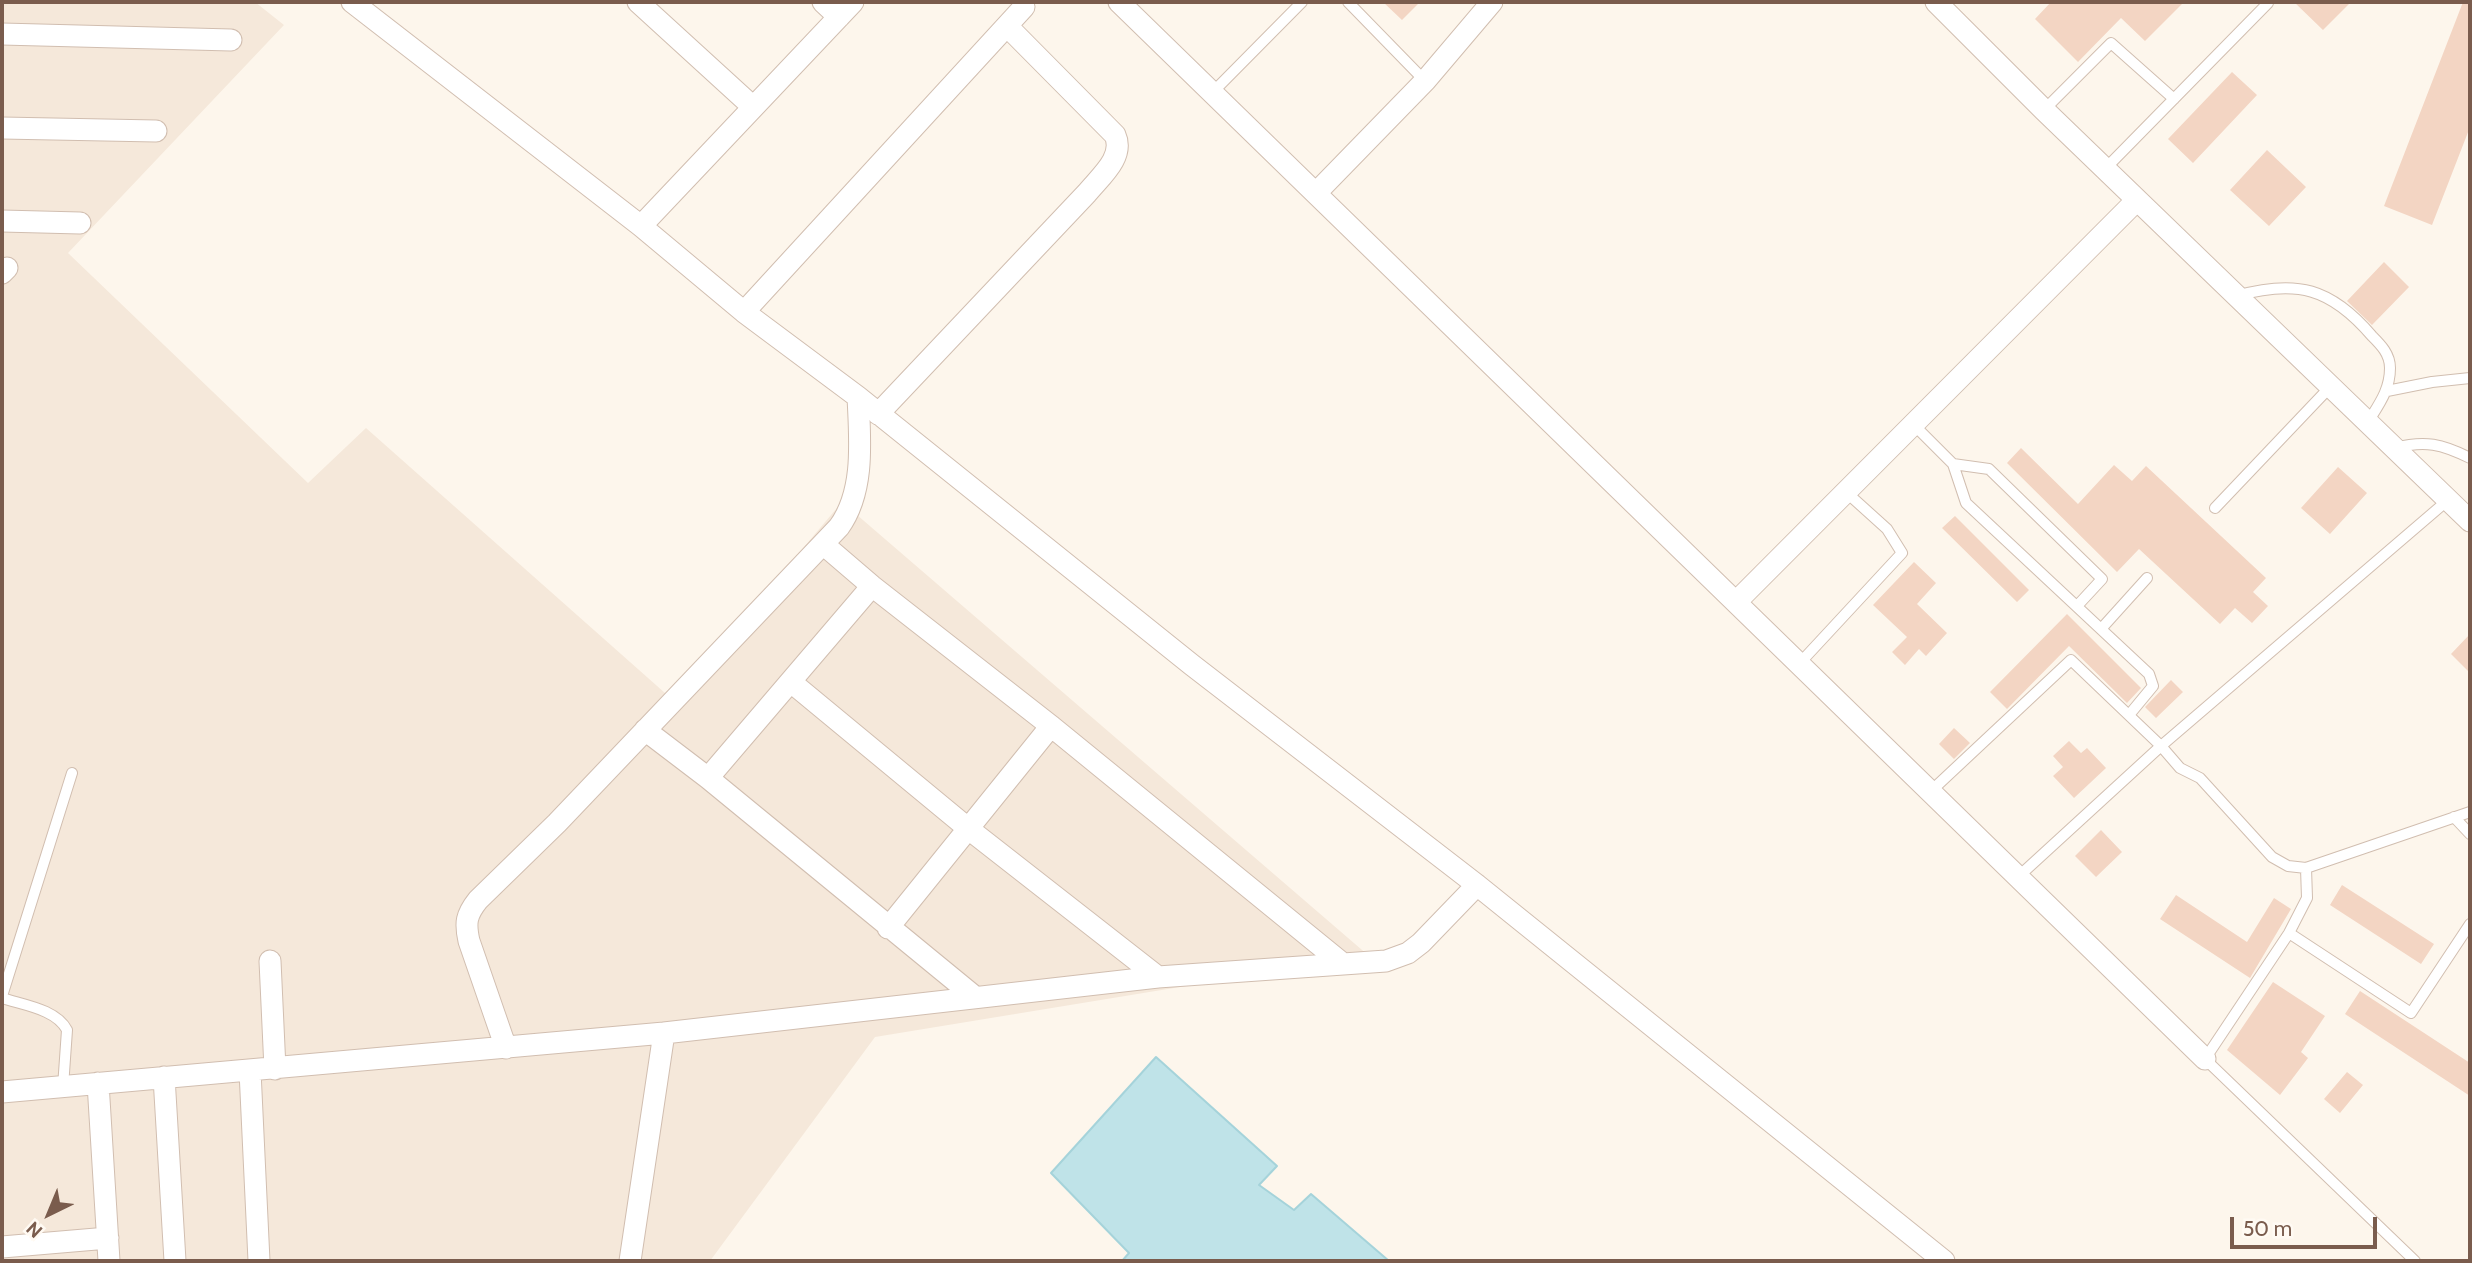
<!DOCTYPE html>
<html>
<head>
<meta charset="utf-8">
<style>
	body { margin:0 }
	#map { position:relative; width:2472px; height:1263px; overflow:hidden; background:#fdf6ec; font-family:Cabin,sans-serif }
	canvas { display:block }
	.frame { position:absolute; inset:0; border:4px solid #7a5c4d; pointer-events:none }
	.north { position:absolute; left:14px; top:1179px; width:70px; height:70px; -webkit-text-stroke:5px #fffaf3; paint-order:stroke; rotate:223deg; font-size:19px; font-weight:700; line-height:28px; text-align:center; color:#7a5c4d }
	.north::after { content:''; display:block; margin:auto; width:24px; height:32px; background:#7a5c4d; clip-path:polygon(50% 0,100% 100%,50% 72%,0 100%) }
	.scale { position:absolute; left:2230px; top:1217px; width:147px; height:32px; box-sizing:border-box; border:4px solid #7a5c4d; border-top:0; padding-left:9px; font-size:21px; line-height:24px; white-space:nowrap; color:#7a5c4d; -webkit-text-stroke:5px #fffaf3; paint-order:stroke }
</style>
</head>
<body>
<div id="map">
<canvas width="2472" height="1263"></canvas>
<div class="frame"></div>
<div class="north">N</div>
<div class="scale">50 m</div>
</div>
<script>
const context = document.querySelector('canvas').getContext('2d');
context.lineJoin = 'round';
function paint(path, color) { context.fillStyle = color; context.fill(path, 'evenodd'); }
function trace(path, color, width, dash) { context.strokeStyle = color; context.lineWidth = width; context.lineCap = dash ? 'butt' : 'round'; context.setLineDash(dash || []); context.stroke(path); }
paint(new Path2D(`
	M2,2H255L284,25L68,253L308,483L366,428L674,701L842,502L1369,956L875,1037L710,1261H2Z`), '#f5e8da');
const water = new Path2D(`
	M1156,1057L1277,1166L1259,1185L1294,1210L1311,1194L1389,1261H1122L1129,1253L1051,1173Z`);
paint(water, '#bfe3e8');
trace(water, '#a5d3da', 2);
paint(new Path2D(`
	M1383,2H1420L1402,20Z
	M2051,2H2184L2145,41L2121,18L2078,62L2035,19Z
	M2294,2H2351L2323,30Z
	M2463,2H2470V127L2432,225L2384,206Z
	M2232,72L2257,95L2193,163L2168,139Z
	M2267,150L2306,187L2269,226L2230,190Z
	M2384,262L2409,287L2372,325L2347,301Z
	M2021,448L2078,504L2114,465L2132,481L2146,466L2266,578L2253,592L2268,606L2252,623L2235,608L2220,624L2139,549L2117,572L2007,463Z
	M2338,467L2367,493L2330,534L2301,508Z
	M1955,516L2029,590L2017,602L1942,528Z
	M1914,562L1936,583L1917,604L1947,633L1926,656L1919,649L1905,665L1892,652L1907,637L1873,605Z
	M2067,614L2141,688L2127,703L2069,646L2007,709L1990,692Z
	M2470,634V673L2451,654Z
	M2171,680L2183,692L2156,718L2145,707Z
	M1954,728L1970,743L1954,759L1939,744Z
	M2069,741L2081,753L2087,748L2106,768L2074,798L2053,776L2063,767L2053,756Z
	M2101,830L2122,852L2096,877L2075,856Z
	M2342,885L2434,944L2421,964L2330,905Z
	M2176,895L2247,942L2274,898L2291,909L2250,978L2160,919Z
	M2273,982L2325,1016L2301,1052L2308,1058L2280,1095L2227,1050Z
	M2360,991L2470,1063V1096L2345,1014Z
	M2347,1072L2363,1085L2340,1113L2324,1099Z`), '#f3d5c3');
const lane = new Path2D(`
	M1348,2L1425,81
	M1212,93L1302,2
	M2044,110L2111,43L2174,99
	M2105,169L2268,3
	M2236,296C2297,279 2331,288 2372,336C2381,345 2390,354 2390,368C2390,390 2379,404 2368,422
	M2387,391L2432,382L2470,378
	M1913,424L1953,464L1966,503L2149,674L2153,686L2129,715
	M2395,448C2425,440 2442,444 2470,458
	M1953,464L1989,469L2102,579L2077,606
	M2215,508L2331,386
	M2101,629L2147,578
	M1799,664L1902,553L1887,529L1846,492
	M1930,792L2071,660L2161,746L2180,768L2200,778L2272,857L2288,866L2306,868L2470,812
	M2454,817L2470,834
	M2306,868L2307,898L2289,933L2205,1059L2415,1261
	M2018,877L2161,746L2448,500
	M2289,933L2411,1013L2470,924
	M2,996L72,773
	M2,998C23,1005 56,1009 67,1030L63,1087`);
const street = new Path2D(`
	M352,2L641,226L744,312L858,397L1192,665L1477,885L1944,1261
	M638,2L753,107
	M823,2L839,17
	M1119,2L2205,1059
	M1936,2L2044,110L2470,521
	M2,34L231,40
	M2,128L156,131
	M1316,193L1425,81L1492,2
	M2,221L80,223
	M641,226L853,2
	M2,273L7,268
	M744,312L1024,7
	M878,414L1087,193C1100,177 1125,157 1115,135L1007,26
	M823,544L872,586L1051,726L1343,964
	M1736,602L2137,200
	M791,682L970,830L1158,977
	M645,730L708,778L975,997
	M708,778L872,586
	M888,928L1051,726
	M270,961L275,1069
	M664,1033L1158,977L1386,961L1408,953L1421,943L1477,885
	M506,1048L469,941C465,923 466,915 478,900L557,823L839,527C865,491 860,440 858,397
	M250,1071L259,1261
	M164,1077L175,1261
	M98,1083L109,1261
	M2,1092L664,1033L630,1261
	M2,1247L108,1238`);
trace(lane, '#d1beb0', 12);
trace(street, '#d1beb0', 23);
trace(lane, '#fff', 10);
trace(street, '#fff', 21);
</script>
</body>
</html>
